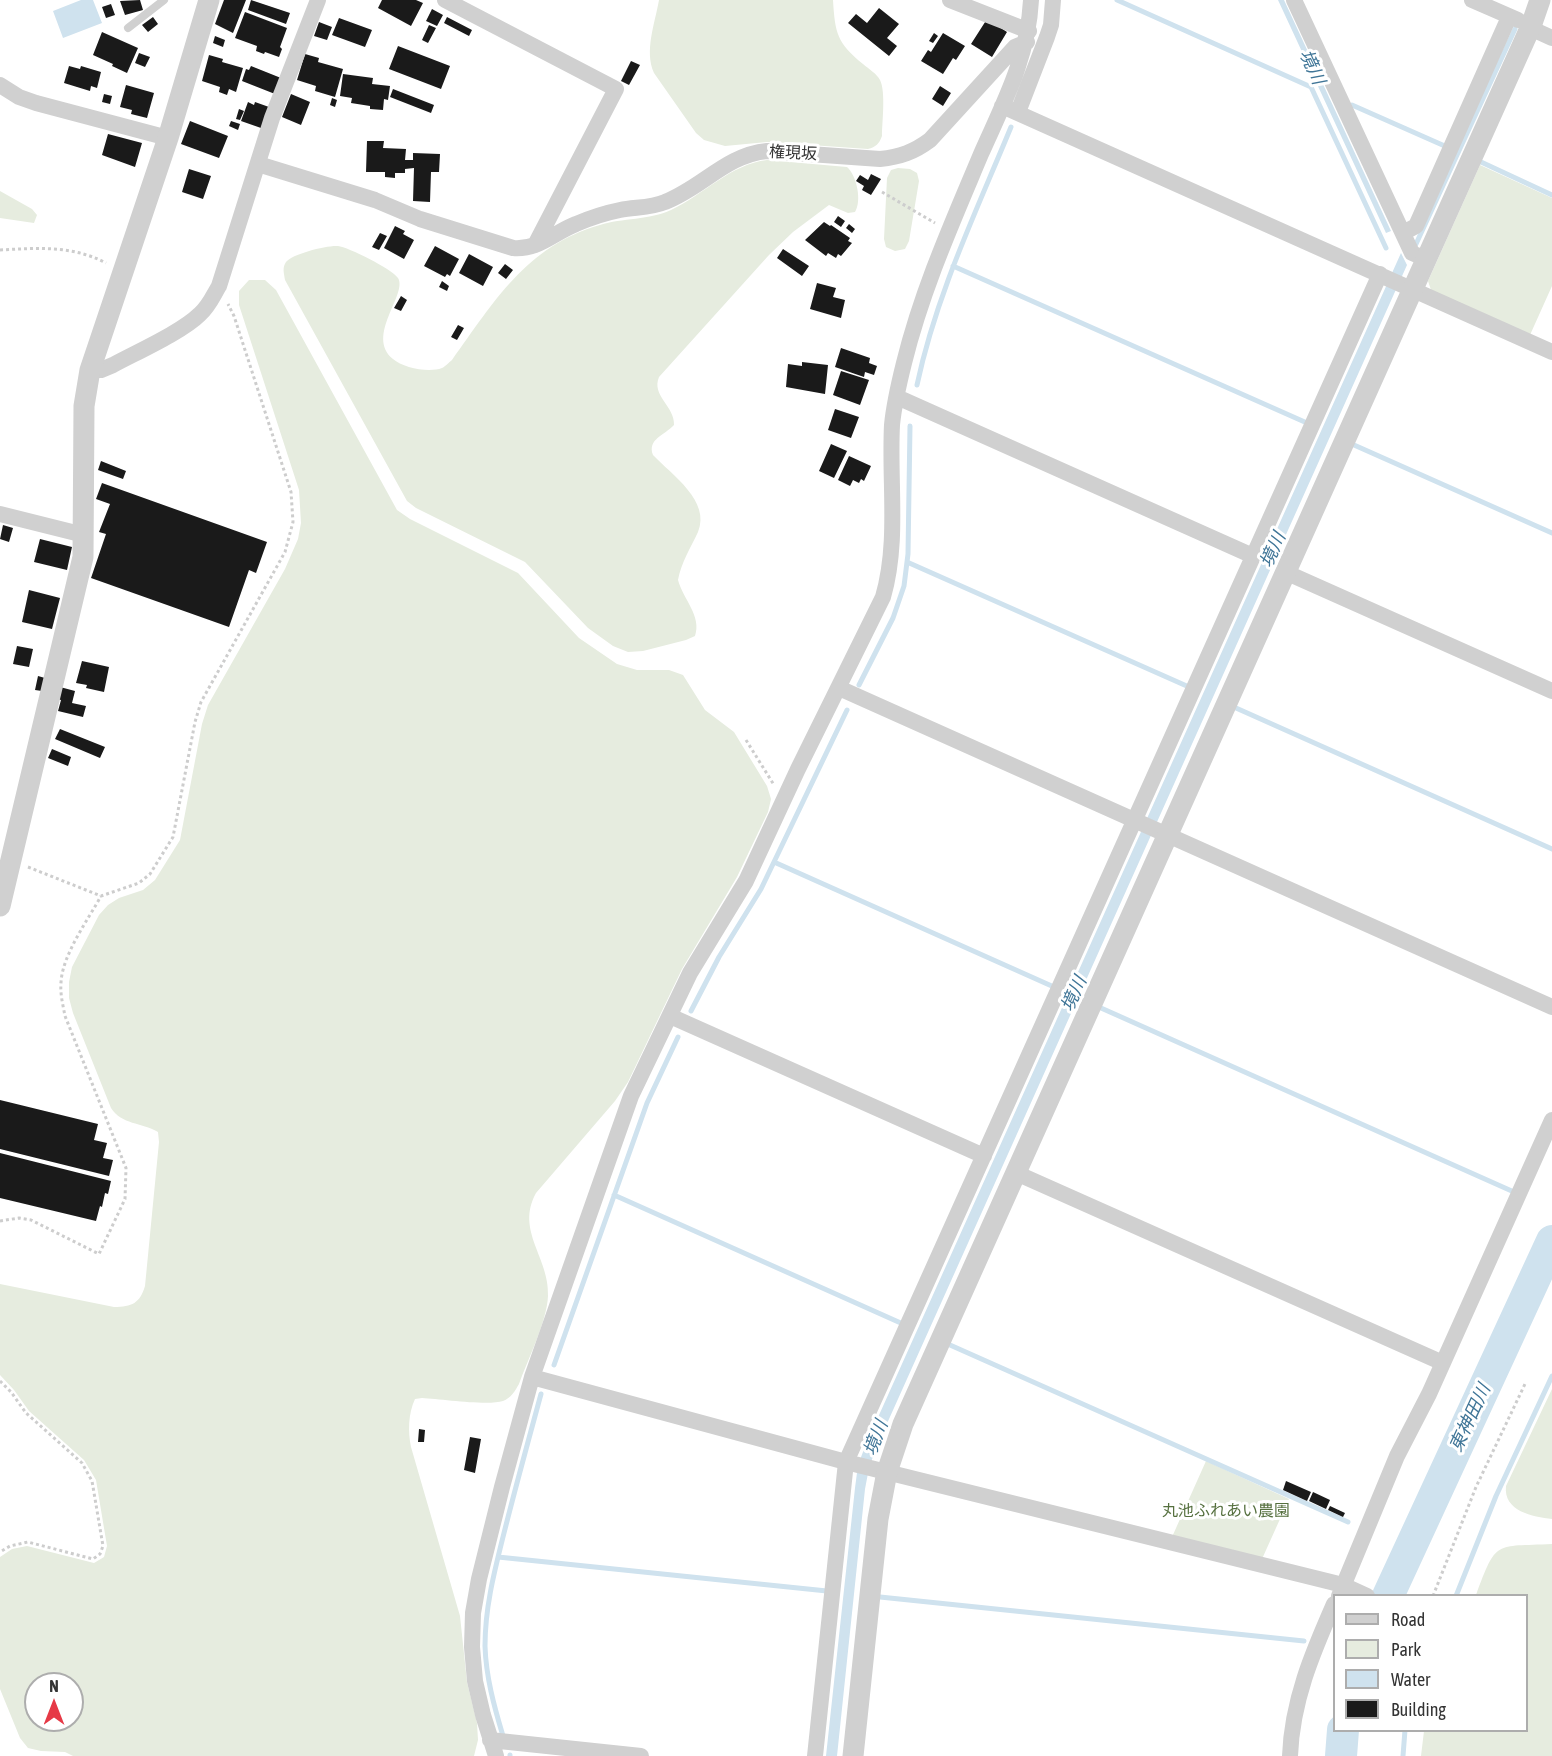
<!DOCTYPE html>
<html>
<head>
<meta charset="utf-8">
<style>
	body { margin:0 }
	#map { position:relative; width:1552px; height:1756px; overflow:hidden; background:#fff; font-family:"Asap Condensed",sans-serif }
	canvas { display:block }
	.legend { position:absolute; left:1333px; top:1594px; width:195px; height:138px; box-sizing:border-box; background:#fff; border:2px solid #adadad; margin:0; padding:8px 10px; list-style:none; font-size:18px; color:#333 }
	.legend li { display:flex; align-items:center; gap:12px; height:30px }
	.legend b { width:30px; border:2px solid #adadad }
	.north { position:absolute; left:24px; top:1672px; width:60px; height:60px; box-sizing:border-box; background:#fff; border:2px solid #adadad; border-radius:50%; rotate:0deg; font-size:16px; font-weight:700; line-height:24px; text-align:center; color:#333 }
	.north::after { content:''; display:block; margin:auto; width:21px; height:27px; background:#e63946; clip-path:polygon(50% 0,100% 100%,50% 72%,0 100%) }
</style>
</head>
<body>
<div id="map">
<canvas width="1552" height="1756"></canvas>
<ul class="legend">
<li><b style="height:8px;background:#d0d0d0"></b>Road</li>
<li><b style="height:16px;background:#e6ecdf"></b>Park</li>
<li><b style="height:16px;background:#cfe2ee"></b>Water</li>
<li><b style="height:16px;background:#1a1a1a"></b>Building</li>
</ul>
<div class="north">N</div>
</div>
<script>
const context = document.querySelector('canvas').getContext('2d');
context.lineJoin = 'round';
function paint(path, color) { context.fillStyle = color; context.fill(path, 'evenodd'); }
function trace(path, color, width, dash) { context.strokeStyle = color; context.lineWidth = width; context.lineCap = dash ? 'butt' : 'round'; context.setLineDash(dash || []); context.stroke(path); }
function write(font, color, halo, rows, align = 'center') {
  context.font = font + ' "Asap Condensed","Noto Sans JP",sans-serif'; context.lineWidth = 6; context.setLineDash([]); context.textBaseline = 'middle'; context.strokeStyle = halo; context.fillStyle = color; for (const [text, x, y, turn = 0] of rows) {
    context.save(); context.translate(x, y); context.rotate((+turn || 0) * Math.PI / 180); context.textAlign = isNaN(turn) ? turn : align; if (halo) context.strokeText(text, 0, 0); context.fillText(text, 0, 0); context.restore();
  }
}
paint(new Path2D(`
	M659,0H833C835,33 837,43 863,64C869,69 877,74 880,80C886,92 882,123 882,136C879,144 876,147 868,149L767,142L725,146L704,140L696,133L654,73C644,51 655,23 659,0Z
	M767,160L847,167C857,176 862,201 855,212L848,213L829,205L793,232L769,255L659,377C651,396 675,406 674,425C665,435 647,439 653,455C672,475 711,501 698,532C691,547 681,563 678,580C683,599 702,616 695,636L686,640L643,651L628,652L613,646L588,628L525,562L416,508L407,501L285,280C284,273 282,268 286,262C292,254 327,245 338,246C348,247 392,269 398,278C408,294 365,336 393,359C403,368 429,373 442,368C445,367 449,362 452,360C494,302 526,246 600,225C622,218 650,220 671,210C703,195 731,164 767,160Z
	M1480,165L1552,198V286L1530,335L1431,290L1428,281Z
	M898,168L910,169L917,173L919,181L909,241L905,249L895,251L886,247L884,239L887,178L891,170Z
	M0,191L32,209L37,215L34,223L0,218Z
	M249,280H265L276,290L397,510L410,519L518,573L579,638L617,664L637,670H669L683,675L705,710L734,732L767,786L771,799L768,812L737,877L682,969L628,1082L615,1101L536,1193C515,1231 550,1258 548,1296C547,1321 528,1359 519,1384C515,1391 511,1398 503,1401C488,1406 441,1399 422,1398L415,1399C408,1414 408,1432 411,1447L460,1616L467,1682L477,1723L478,1740L474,1756H73L65,1752L41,1751L28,1748L20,1738L0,1689V1557L12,1549L27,1546L94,1563L104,1557L107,1546L96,1480L84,1460L29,1411L14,1390L0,1375V1284L114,1307C132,1307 140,1303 145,1286L159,1142L158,1132C141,1122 122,1125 111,1108L73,1013L69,998V982L72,967L99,915L108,905L119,898L143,890L155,880L180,840L202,724L208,705L285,569L298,539L301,523L299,490L239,305V291ZM36,1684H72V1720H36Z
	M1552,1389V1519C1533,1517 1503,1511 1506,1486Z
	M1206,1461L1289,1499L1262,1559L1172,1537Z
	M1552,1544V1756H1421L1424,1731L1526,1730V1596L1476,1595C1497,1539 1494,1547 1552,1544Z`), '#e6ecdf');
paint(new Path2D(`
	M81,0H93L102,23L63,38L53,11Z
	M1278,0H1284L1391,231L1386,233Z
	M1401,253L1407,265L876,1448L869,1468L865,1489L837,1756H826L855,1488L858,1465L866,1444Z`), '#cfe2ee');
trace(new Path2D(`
	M1117,0L1311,87L1386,248
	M1352,105L1447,147
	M1481,162L1552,195
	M1416,244L1515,29
	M953,266L1307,423
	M917,385C936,295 976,212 1011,127
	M1354,445L1552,533
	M907,562L1189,687
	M859,685L893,618L904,586L908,554L910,426
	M1236,708L1552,849
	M774,862L1054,987
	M1101,1008L1514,1192
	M691,1011L719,957L761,889L847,710
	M614,1195L903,1324
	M950,1345L1348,1522
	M554,1365L647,1103L678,1037
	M498,1557L827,1591
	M1456,1596L1496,1496L1552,1376
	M880,1597L1304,1641
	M503,1736C494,1706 486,1677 485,1646C485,1608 494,1573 503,1537C515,1489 528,1442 541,1394
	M510,1755V1756
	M1403,1756L1405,1730`), '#cfe2ee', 5);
trace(new Path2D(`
	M1388,1596L1552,1241
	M1341,1756L1343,1730`), '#cfe2ee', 32);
paint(new Path2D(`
	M140,0L143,10L125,15L120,1Z
	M224,0H246L233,33L215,24Z
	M251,0L290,13L286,24L248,10Z
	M382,0H416L423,3L411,26L378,8Z
	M111,4L115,15L106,18L102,7Z
	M879,8L899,24L887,38L897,46L889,56L848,23L856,14L867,23Z
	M432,9L443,15L437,26L426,21Z
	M245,12L287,28L280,47L282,49L279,57L265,52L264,54L256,51L257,46L235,38Z
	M153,17L158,24L148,32L142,25Z
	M447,17L472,30L469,36L444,23Z
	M339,18L372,30L365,47L332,35Z
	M987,19L1007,32L992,57L971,44Z
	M319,22L332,27L327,40L314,36Z
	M429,25L436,28L428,43L422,40Z
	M102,32L138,48L127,73L112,66L113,64L93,55Z
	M934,33L938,36L933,43L929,41Z
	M943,33L965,46L956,60L953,58L943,74L921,61L928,50L931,52Z
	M215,36L225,40L223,47L213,43Z
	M398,46L450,66L441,89L389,69Z
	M139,53L150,57L145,67L135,63Z
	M305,54L319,58L318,62L343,69L335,97L315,91L316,86L297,80Z
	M209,55L223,59L222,62L243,68L236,92L229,89L227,95L219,92L220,87L202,81Z
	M631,61L640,65L629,85L621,81Z
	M69,66L80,69L81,66L101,72L97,88L91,86L90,91L64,83Z
	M251,66L281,78L275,94L242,81L246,69L249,70Z
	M343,74L373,78L372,84L390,86L388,100L384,99L383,110L370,109V106L351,103L352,98L340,96Z
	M126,85L154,93L147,118L131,114L132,110L120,107Z
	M940,86L951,93L943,106L932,99Z
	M393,89L434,105L431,113L390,97Z
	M104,94L112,96L110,104L102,102Z
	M291,94L310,102L301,125L282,117Z
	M332,98L337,100L335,107L330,105Z
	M248,102L254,105L255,102L269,107L261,128L241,121Z
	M239,109L244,111L240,120L236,119Z
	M190,121L228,136L219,158L181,144Z
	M231,121L240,124L238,130L229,126Z
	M108,134L142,143L135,167L102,155Z
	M367,141H384L383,148L406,149L405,160H413V153L440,154L439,172H431L430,202L413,201L414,168L405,169V173H395V178L385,177V172H366Z
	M189,169L211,176L203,199L182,192Z
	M871,174L881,179L871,195L862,190L864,186L856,181L860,175L868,180Z
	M838,216L845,221L841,227L834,222Z
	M824,222L830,226L831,225L850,238L848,241L852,243L841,256L838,254L836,258L828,253L826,256L805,240Z
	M849,224L855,229L852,233L846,228Z
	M395,226L405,231L403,234L414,240L404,259L384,248Z
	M380,233L387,236L379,250L372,247Z
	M435,246L459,259L450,276L447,274L445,277L424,266Z
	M783,249L809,266L802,276L777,258Z
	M469,254L493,267L483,286L459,273Z
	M505,264L513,270L506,279L498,273Z
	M442,281L449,286L447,291L439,287Z
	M817,283L836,288L833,297L845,300L841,318L810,309Z
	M401,296L407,300L401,311L394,308Z
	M458,325L464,328L457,340L451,337Z
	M841,348L870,358L869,363L877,366L874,375L865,372L864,377L835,367Z
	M802,362L828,365L825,394L786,387L788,364L802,366Z
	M841,371L869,380L860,405L833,395Z
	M835,409L859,417L851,438L828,430Z
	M831,444L847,451L834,478L819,471Z
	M849,456L871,466L864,481L861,479L859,483L853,480L850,486L838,480Z
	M101,461L126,471L123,479L98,470Z
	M102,483L267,542L256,573L249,570L229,627L91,578L106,534L99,532L110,504L96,499Z
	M3,525L13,528L9,542L0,539Z
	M40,539L72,547L67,570L34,562Z
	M29,590L60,598L52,629L22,622Z
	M17,646L33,649L29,667L13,664Z
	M82,661L109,667L104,692L86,688L87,685L76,683Z
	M38,676L45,678L42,691L35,690Z
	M60,687L75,691L72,703L86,706L83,717L58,711L61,700L57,699Z
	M60,729L105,747L100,758L55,739Z
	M52,749L71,757L68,766L48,758Z
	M0,1100L98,1124L94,1140L107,1143L103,1158L113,1160L109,1176L0,1149Z
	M0,1153L111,1181L108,1194L105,1193L102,1207L100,1206L96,1221L0,1198Z
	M419,1429L425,1430L424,1442H418Z
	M470,1437L481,1439L475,1473L464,1470Z
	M1286,1481L1311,1492L1307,1501L1283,1490Z
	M1313,1492L1330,1500L1326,1509L1309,1501Z
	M1330,1506L1345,1513L1343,1517L1328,1510Z`), '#1a1a1a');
trace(new Path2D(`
	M882,192L935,223
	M0,250C37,248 72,245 106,263
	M746,740L774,785
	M28,867L101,896L139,883L150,874L173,837L195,722L201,702L285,552L293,522L291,492L234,316L228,304
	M0,1221L19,1218L31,1220L99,1254L125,1199L126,1168L65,1016C63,1005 60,994 61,983C62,955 88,920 101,896
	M0,1381L11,1392L26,1413L82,1463L92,1481L103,1546L100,1554L93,1559L28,1542L10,1546L0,1552
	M1433,1596L1476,1487L1525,1384`), '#cdcdcd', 3, [3, 3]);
trace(new Path2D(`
	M128,28L164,0`), '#d0d0d0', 8);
trace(new Path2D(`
	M445,0L616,89L535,245
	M950,0L1029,31
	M1294,0L1412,253L1426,259
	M1472,0L1518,20
	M1530,28L1552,38
	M0,85L19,97L36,103L168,138
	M1002,106L1552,352
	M1018,112L1047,37L1051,25L1053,0
	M258,164L375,200L420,219L513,248C539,250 553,233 576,224C590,218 605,213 620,210C635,207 651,208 665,202C702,188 726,155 767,151L880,159C900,157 914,152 930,140L1015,47L1027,42
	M1403,233L1416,226L1509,17
	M90,370H101L113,365C137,352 182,332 200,314C209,306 213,296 219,286L272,118L318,0
	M897,397L1253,556
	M0,514L84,535
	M1285,572L1552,691
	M839,688L1552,1007
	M670,1016L984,1156
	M1016,1173L1443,1363
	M532,1377L846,1462L1343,1585L1367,1596
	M1339,1596L1397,1456L1429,1394L1552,1120
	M490,1740L641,1756
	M496,1756L483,1715L475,1681L472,1647L473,1613L479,1579L502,1487L532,1377L631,1096L690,973L746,881L798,769L883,597C899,542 889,482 892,425C894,404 899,383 904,363C922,290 952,223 981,154C1004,102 1028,58 1031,0
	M815,1756L846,1462L1380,274
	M1290,1756C1292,1701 1312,1654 1334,1604`), '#d0d0d0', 16);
trace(new Path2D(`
	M0,906L83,557L84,406L90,370L168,138L209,0
	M853,1756L878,1519L887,1472L903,1424L1531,26L1540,0`), '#d0d0d0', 21);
write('16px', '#333', '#fff', [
	["権現坂",793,153,3]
]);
write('16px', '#56703f', '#fff', [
	["丸池ふれあい農園",1226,1511]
]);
write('italic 18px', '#3f7597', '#fff', [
	["境川",1312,67,65],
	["境川",1273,550,-66],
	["境川",1074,994,-66],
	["東神田川",1470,1418,-65],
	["境川",876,1438,-69]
]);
</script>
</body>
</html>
